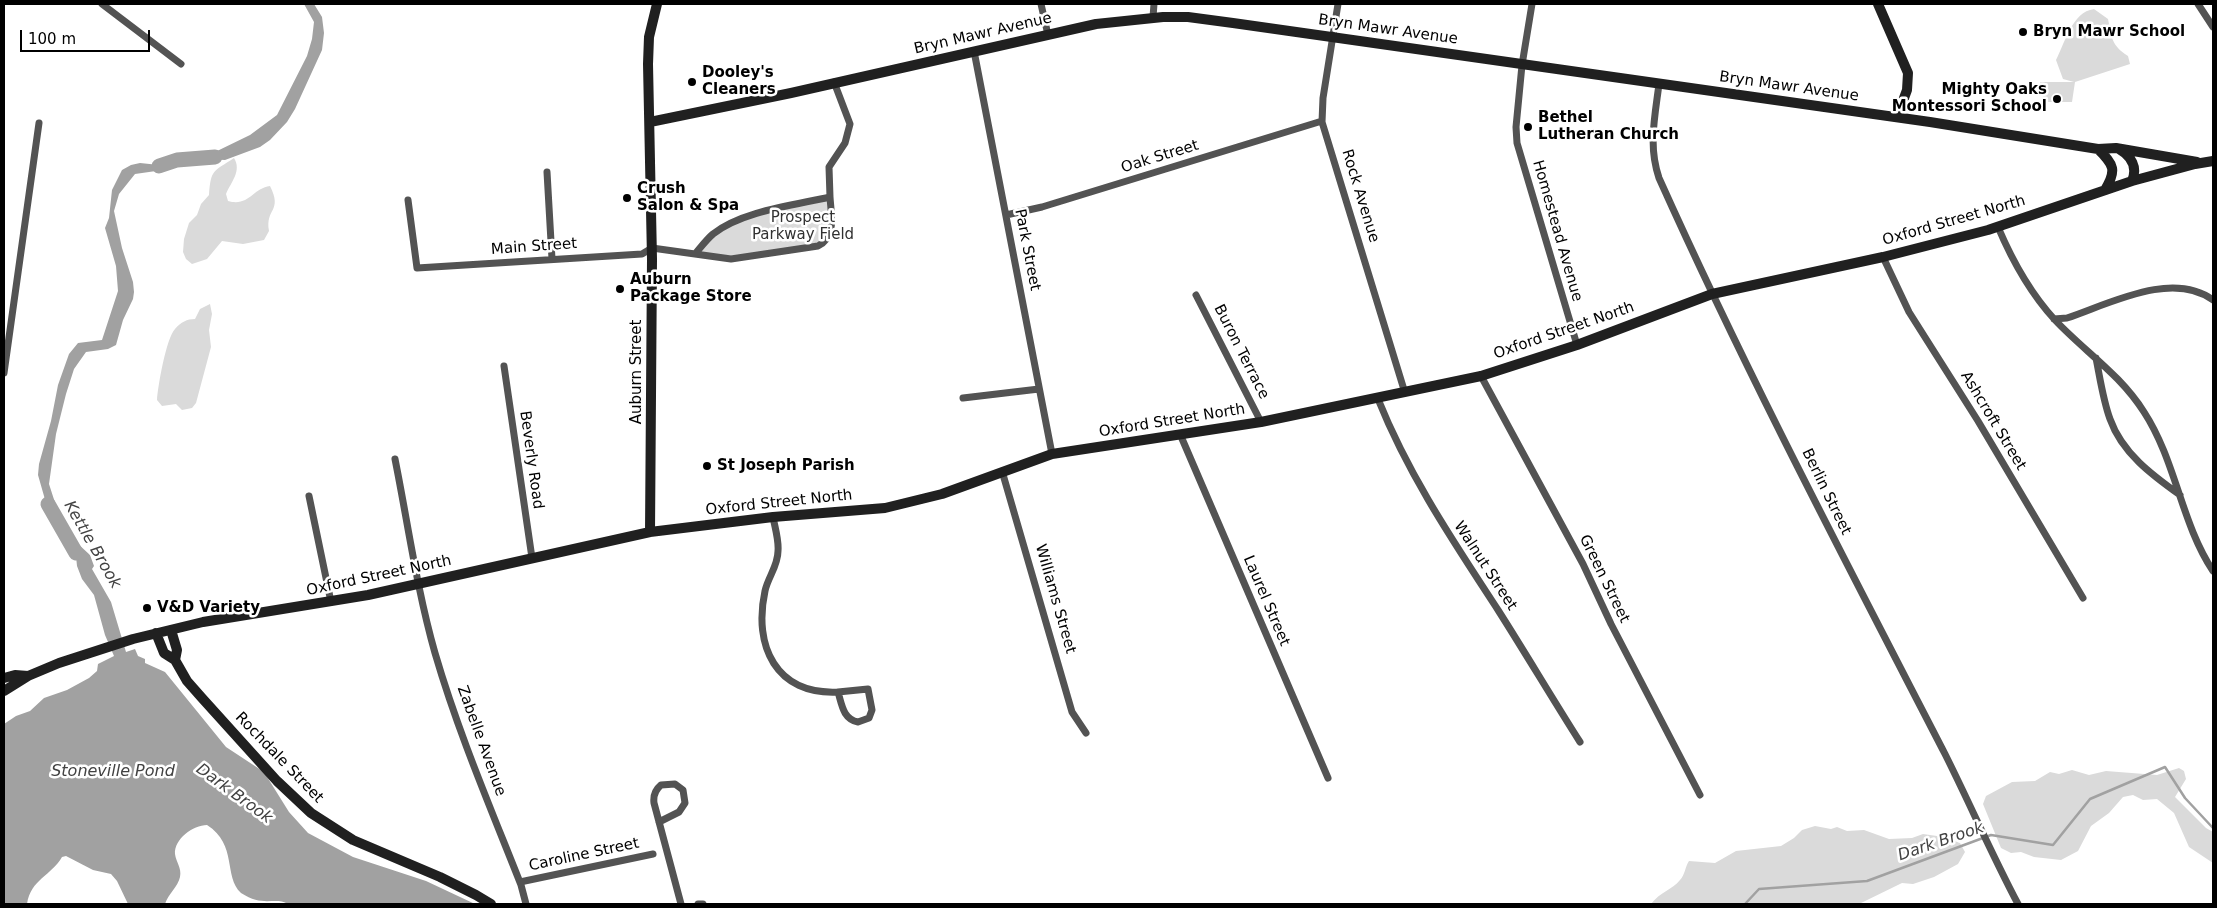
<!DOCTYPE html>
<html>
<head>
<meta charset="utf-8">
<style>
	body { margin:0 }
	#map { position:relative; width:2217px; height:908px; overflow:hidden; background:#fff; font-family:"DejaVu Sans",sans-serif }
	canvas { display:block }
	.frame { position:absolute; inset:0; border:5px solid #000; pointer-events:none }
	.scale { position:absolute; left:20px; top:30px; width:130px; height:22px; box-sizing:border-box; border:2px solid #000; border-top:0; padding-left:6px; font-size:15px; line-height:18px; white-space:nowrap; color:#000; -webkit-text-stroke:4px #fff; paint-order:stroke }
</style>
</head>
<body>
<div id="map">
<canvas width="2217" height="908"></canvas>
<div class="frame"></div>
<div class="scale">100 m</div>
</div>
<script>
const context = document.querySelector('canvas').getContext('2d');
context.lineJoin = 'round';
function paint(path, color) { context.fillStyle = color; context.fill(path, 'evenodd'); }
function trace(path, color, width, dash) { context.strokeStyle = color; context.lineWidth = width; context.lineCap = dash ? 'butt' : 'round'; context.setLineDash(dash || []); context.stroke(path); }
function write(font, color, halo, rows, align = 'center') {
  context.font = font + ' "DejaVu Sans",sans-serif'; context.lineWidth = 5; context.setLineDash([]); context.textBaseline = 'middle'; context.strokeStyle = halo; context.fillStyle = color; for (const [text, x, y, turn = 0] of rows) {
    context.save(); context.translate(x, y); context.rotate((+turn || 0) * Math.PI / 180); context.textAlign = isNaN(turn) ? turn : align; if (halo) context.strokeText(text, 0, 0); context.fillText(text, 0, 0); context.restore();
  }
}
paint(new Path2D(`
	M2094,9L2108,19C2112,38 2111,45 2128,56L2130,64L2075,82L2072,102H2046L2041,93L2040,82H2074L2063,79L2056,60C2065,43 2072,12 2094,9Z
	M234,158C242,171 231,182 226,194L228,201C249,207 253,188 270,186C283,212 265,208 269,231L264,240L243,244L222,241L207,259L192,264L186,259L183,252L184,239L189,223L197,215L201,204L209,195C211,169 213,172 234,158Z
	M830,197L831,216L824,243L727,259L695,254L707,239L734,222Z
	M210,304L212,314L209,330L211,347L196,403L192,408L182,410L176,404L162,406L157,400C158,386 166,339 175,329C181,322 187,319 195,319L200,309Z
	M2179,768L2184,771L2186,779L2175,797L2206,828L2213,832V863L2189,847L2174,813L2157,799L2143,800L2133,795L2123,797L2109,813L2091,826L2078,851L2061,860L2034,857L2021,852L2011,853L2001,848L1983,804L1986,796L2012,782L2035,781L2050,772L2059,774L2072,770L2089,775L2106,771L2157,775Z
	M1815,826L1831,829L1837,827L1847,831L1864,830L1889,839L1912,838L1923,834L1944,837L1960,843L1965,852L1958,864L1934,877L1913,884L1902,883L1859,904H1651C1660,892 1672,890 1680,880C1685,875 1685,867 1689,861L1715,863L1736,851L1781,846L1794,838L1802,830Z`), '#dadada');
paint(new Path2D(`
	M304,4H314L322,17L324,33L322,50L295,109L287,122L270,140L260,147L225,160L183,158L156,171L135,174L119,194L114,211L122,248L133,282L134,292L133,299L123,320L116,345L108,349L86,352L74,369L66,394L56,434L49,484L58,512L76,542L90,555L94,566L92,569L111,602L126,652L135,649L138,656L145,659V663L165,672L226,747L264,772L289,812L308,833L353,857L426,881L475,904H288C275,896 264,908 241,893C223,876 238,845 207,825C193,825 174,839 175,854C176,862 182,868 180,877C178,887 168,894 165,904H128L117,881L111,874L93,870L66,856L62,857C51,876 31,879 27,904H4V724L16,716L30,711L44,698L67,690L89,678L97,671L98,664L114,656L105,635L94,595L82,579L77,566L76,556L62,528L48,510L38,475L39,464L51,421L58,385L69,354L78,343L102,340L118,291L116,266L105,228L109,218L112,190L122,170L131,165L140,163L159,165L167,158L181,153H213L250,135L277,115L307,56L312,39L314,22Z`), '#a1a1a1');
trace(new Path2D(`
	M1745,904L1759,889L1867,881L1991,835L2053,845L2090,799L2165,767L2185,798L2213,828`), '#a1a1a1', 2.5);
trace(new Path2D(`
	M159,166L177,160L215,157
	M48,504L76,553`), '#a1a1a1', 15);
trace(new Path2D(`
	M102,4L181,64
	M1041,4L1048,35
	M1338,4L1323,98L1322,122L1405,393
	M1532,4L1522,65L1516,127L1517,143L1577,345
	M2198,4L2213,27
	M1153,17L1154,4
	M974,51L1052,454
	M1659,84C1655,116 1648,146 1659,178C1747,374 1847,564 1945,754C1970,804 1992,855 2018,904
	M547,172L552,259
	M830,197L829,167L845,143L850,124L834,82
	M408,200L417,268L642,254L652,248L695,254C701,247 706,240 713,234C742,211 795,205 830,197C831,215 837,236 818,246L731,259L695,254
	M1006,215L1042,207L1322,121
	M1998,227C2012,260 2031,294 2055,320C2085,352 2120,374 2144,412C2176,461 2181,523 2213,571
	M1883,257L1909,312L1978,421L2083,598
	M1196,295L1261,422
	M2054,319L2067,318C2109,304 2172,270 2213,300
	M2096,358C2100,378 2103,400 2110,419C2122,453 2152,475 2180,495
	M504,366L532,558
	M4,373L39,123
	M1481,376L1583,564L1611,624L1700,795
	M963,398L1039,389
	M1378,399C1409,476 1453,541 1498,610C1526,654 1552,698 1580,742
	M1180,434L1328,778
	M395,459C408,524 417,590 435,653C458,732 491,809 521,885L526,904
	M1002,471L1072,712L1086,733
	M309,496L331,602
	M773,517C775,528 779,540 778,551C778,566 768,577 765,591C753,646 776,695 838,692C842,705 843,719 858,722L869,718L872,710L868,689L838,692
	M659,822L679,812L685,803L683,790L675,784L661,785C655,790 653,795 654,803L681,904
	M520,882L653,854
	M698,904H703`), '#535353', 7);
trace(new Path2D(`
	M1878,4L1908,73L1907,90L1897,117
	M650,122L791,93L1096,24L1163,17H1188L1233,23L1930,122L2098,149L2116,148L2197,162
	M2098,149C2114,165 2117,170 2105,190
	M2119,149C2131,156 2138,167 2132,181
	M650,532L652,259L648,64L649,37L657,4
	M171,630L177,650L175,660
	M156,633L164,653L175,660L187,681L202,698L277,781L311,813L353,840L440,877L476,895L491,904
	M4,678L15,675L28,676
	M4,691L28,676L59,663L133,639L203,622L368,595L650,532L773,517L885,508L942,494L1052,454L1261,422L1481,376L1577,345L1712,294L1883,257L1988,230L2132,181L2195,164L2213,161`), '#202020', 10);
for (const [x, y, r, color] of [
	[2023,32,5,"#000"],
	[692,82,5,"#000"],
	[2057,99,5,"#000"],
	[1528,127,5,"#000"],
	[627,198,5,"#000"],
	[620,289,5,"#000"],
	[707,466,5,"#000"],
	[147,608,5,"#000"]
]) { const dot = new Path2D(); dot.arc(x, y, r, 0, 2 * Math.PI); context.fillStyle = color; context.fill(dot); trace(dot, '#fff', 2); }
write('15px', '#000', '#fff', [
	["Bryn Mawr Avenue",1388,30,8],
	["Bryn Mawr Avenue",983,34,-13],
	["Bryn Mawr Avenue",1789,87,8],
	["Oak Street",1160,157,-17],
	["Rock Avenue",1360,196,73],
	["Oxford Street North",1954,221,-16],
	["Homestead Avenue",1557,231,74],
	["Main Street",534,247,-4],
	["Park Street",1027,250,79],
	["Oxford Street North",1564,331,-19],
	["Buron Terrace",1241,352,63],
	["Auburn Street",637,372,-90],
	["Oxford Street North",1172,421,-9],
	["Ashcroft Street",1993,421,59],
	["Beverly Road",531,460,82],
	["Berlin Street",1826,492,64],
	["Oxford Street North",779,503,-6],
	["Walnut Street",1485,566,57],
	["Oxford Street North",379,576,-12],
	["Green Street",1604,579,64],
	["Williams Street",1055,599,74],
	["Laurel Street",1266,601,67],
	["Zabelle Avenue",481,741,70],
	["Rochdale Street",279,758,46],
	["Caroline Street",584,855,-12]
]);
write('bold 15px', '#000', '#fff', [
	["Bryn Mawr School",2033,32],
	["Dooley's",702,73],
	["Cleaners",702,90],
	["Mighty Oaks",2047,90,"right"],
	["Montessori School",2047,107,"right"],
	["Bethel",1538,118],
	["Lutheran Church",1538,135],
	["Crush",637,189],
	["Salon & Spa",637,206],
	["Auburn",630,280],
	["Package Store",630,297],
	["St Joseph Parish",717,466],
	["V&D Variety",157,608]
], 'left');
write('15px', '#313131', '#fff', [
	["Prospect",803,218],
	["Parkway Field",803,235]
]);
write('italic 16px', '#424242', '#fff', [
	["Kettle Brook",92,545,60],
	["Stoneville Pond",113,772],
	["Dark Brook",234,794,36],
	["Dark Brook",1941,842,-19]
]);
</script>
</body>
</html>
